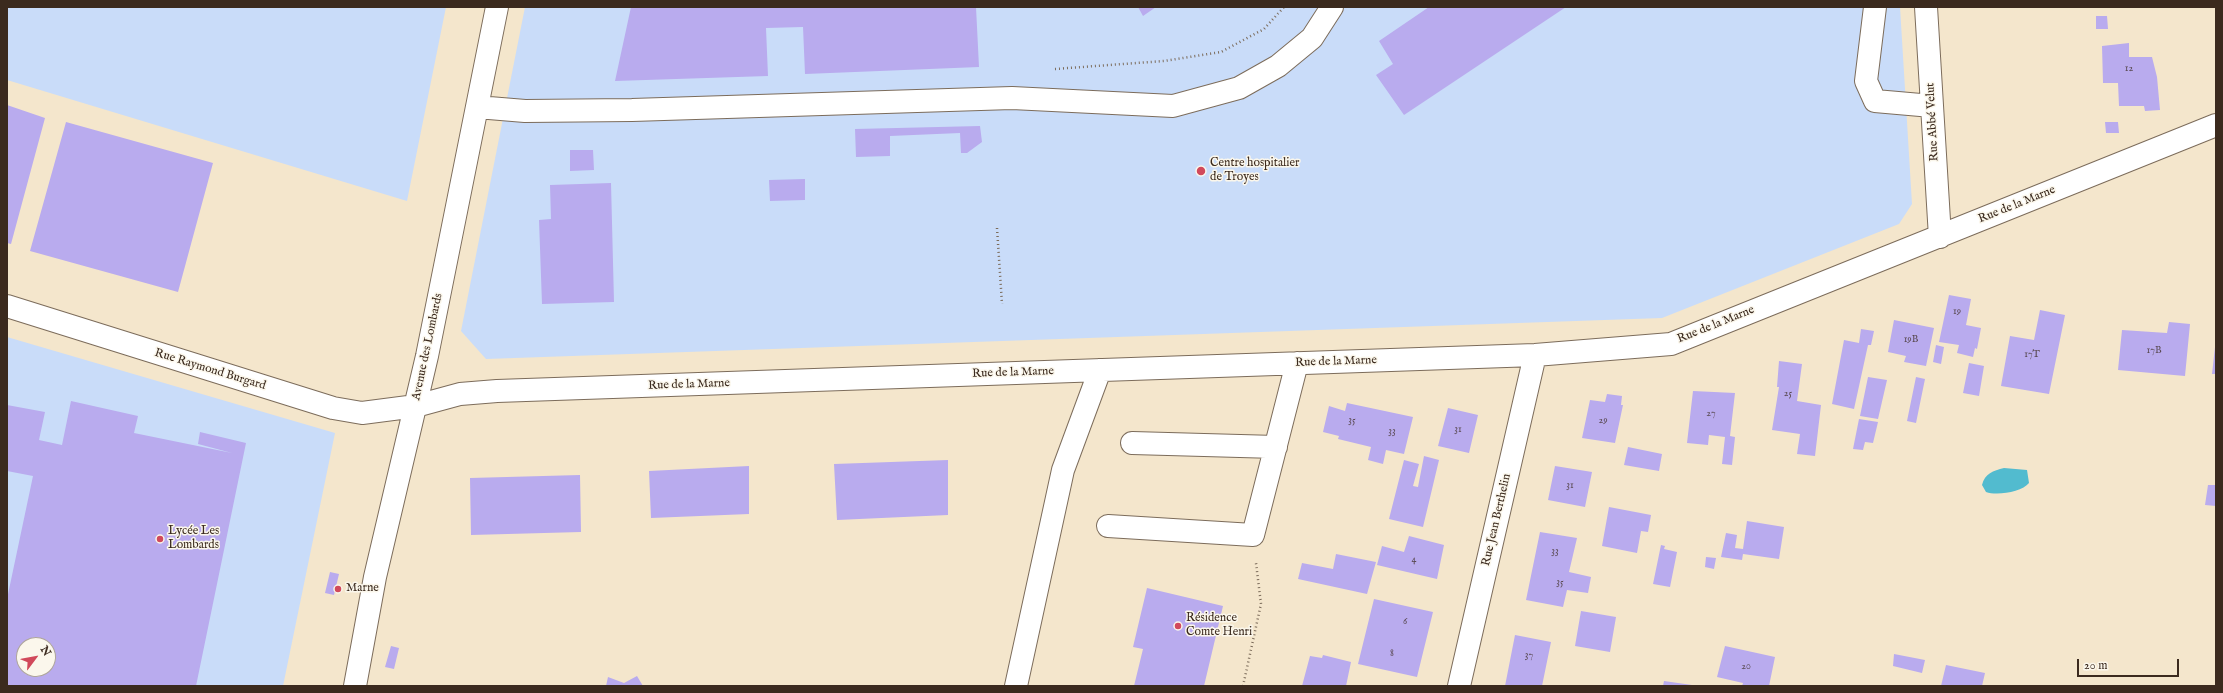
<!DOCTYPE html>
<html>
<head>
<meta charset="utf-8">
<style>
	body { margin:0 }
	#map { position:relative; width:2223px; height:693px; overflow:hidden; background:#f4e6cc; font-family:"IM FELL English",serif }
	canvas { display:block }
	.frame { position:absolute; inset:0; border:8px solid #3b2a1e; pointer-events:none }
	.north { position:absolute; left:16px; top:637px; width:40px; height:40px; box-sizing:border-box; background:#fbf7ec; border:1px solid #aea59a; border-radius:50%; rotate:58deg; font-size:11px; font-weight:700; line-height:16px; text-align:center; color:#3b2a1e }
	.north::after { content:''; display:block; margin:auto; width:14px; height:18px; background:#d1495b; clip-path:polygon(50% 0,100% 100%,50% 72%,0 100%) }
	.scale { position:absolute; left:2077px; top:659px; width:102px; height:18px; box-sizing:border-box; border:2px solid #3b2a1e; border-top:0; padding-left:5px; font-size:12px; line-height:14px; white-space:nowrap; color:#3b2a1e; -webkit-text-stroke:3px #fbf7ec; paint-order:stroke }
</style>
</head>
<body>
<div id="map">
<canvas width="2223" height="693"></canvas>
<div class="frame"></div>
<div class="north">N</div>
<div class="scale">20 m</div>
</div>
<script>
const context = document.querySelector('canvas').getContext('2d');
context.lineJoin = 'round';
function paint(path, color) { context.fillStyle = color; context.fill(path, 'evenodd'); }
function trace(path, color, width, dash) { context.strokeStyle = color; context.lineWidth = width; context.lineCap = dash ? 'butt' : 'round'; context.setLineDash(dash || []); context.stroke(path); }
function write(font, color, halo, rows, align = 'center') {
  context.font = font + ' "IM FELL English",serif'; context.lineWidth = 3; context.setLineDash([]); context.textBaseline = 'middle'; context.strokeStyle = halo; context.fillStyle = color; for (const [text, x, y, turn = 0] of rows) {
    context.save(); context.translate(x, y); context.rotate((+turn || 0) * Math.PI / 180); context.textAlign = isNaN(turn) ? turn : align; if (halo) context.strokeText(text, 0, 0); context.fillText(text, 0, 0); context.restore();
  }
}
paint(new Path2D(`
	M7,7H446L407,201L7,80Z
	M525,7H1900L1912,204L1899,224L1662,318L486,359L461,331Z
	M7,337L335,433L283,686H7ZM24,645H48V669H24Z`), '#c9dcf9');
paint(new Path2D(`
	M2004,468L2027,470L2029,483C2022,492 1997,496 1986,492L1982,485C1985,473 1993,471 2004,468Z`), '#52bbcf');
paint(new Path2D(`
	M631,7H976L979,67L805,74L803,27L766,28L768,76L615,81Z
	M1138,7H1156L1143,16Z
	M1429,7H1566L1404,115L1376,75L1393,64L1379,41Z
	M2096,16H2107L2108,29H2096Z
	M2129,43V57H2152L2157,77L2160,110L2145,111L2144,106H2119L2118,83H2103L2102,46Z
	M7,105L45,118L11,244L7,243Z
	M66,122L213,163L178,292L30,251Z
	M2105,122H2118L2119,133H2106Z
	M980,126L982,142L967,153H961L960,133L890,136V156L856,157L855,129Z
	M570,150H593L594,170L570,171Z
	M805,179V200L770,201L769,180Z
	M611,183L614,302L542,304L539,220L551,219L550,185Z
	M1949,295L1971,299L1966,325L1981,328L1977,349L1975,348L1973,357L1957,353L1959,345L1939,342Z
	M2040,310L2065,315L2049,394L2001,386L2010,336L2034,340Z
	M1894,320L1934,328L1926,366L1904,362L1906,356L1888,352Z
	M2169,322L2190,324L2185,376L2118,370L2122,330L2167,333Z
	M1861,329L1874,331L1871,345H1868L1854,409L1832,404L1844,340L1859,343Z
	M1936,345L1944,347L1941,364L1933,362Z
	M2215,347H2216V374H2212Z
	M1779,361L1802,364L1797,401L1821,405L1815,456L1797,454L1800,434L1772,430L1779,387H1777Z
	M1969,363L1984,366L1979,396L1963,393Z
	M1868,377L1887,380L1878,419L1860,416Z
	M1916,377L1925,379L1916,423L1907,421Z
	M1693,391L1735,393L1730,436L1735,437L1732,465L1722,464L1725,437L1709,435L1708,445L1687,443Z
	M1607,394L1622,396L1621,405H1623L1615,443L1582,438L1590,400L1605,402Z
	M71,401L138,416L134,433L232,453L198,444L200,432L246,443L196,686H7V599L33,476L7,471V405L45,412L39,440L62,445ZM24,645H48V669H24Z
	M1347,403L1413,417L1404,454L1386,450L1383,464L1368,460L1371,447L1338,439L1339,436L1323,432L1329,406L1345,411Z
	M1448,408L1478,415L1469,453L1438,446Z
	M1859,419L1878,422L1873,443L1865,442L1863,450L1853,449Z
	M1628,447L1662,454L1659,471L1624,465Z
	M1424,456L1439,460L1423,527L1389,519L1404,460L1419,464L1413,486L1418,487Z
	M948,460V515L837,520L834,464Z
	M749,466V514L651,518L649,471Z
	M1555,466L1592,472L1585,507L1548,500Z
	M580,475L581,532L471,535L470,478Z
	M2208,485H2216V506L2205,505Z
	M1609,507L1651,515L1648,532L1641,531L1637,553L1602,546Z
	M1747,521L1784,527L1779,559L1743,554L1742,560L1721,557L1726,533L1737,535L1735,548L1743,549Z
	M1540,532L1577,538L1569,572L1591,577L1588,593L1567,590L1563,607L1526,600Z
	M1409,536L1444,545L1437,579L1377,565L1382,546L1404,552Z
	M1661,545L1665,546L1664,549L1677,552L1670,587L1653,584Z
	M1336,554L1376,562L1367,594L1298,579L1302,563L1333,569Z
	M1706,557L1716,558L1714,569L1705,567Z
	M330,572L339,574L334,595L325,593Z
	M1147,588L1223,606L1204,686H1134L1143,649L1133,647Z
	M1374,599L1433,612L1417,677L1358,664Z
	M1581,611L1616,617L1610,652L1575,646Z
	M1515,635L1551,642L1542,686H1505Z
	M391,646L399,648L394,669L385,667Z
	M1725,646L1775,657L1769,686H1742L1743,683L1717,677Z
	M1894,654L1925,660L1922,673L1893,666Z
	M1323,655L1351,662L1346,686H1302L1310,656L1322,658Z
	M1946,665L1985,673L1982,686H1941Z
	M637,676L643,686H606L608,677L624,683Z
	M1664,681L1692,685V686H1663Z`), '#b9abee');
const minor = new Path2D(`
	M1875,7L1866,81L1875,101L1932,106
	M1926,7L1940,237
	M477,107L525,111L632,110L1012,98L1173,106L1239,88L1278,66L1312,38L1332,7
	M7,306L333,408L362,413L416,406L460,394L497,391L1535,355L1671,344L2216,125
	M1132,443L1276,447
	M1108,526L1253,535L1297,363
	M355,686L375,577L427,356L497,7
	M1016,686L1063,470L1100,370
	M1459,686L1535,355`);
trace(minor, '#7c6c5b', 24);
trace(new Path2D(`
	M1055,69L1164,61L1221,52L1264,29L1284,7
	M997,228L1002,304
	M1243,686L1261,604L1256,563`), '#7c6c5b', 2.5, [1, 3]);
trace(minor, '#fff', 22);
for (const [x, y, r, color] of [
	[1201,171,5,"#d1495b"],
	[160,539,4,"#d1495b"],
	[338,589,4,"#d1495b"],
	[1178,626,4,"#d1495b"]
]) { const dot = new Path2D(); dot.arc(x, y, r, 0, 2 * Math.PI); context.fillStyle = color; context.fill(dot); trace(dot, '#fbf7ec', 1.5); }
write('10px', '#5a4a52', null, [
	["12",2129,69],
	["19",1957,312],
	["19B",1911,340],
	["17B",2154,351],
	["17T",2032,355],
	["25",1788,394],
	["27",1711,414],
	["35",1352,421],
	["29",1603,421],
	["31",1458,430],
	["33",1392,432],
	["31",1570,486],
	["33",1555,552],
	["4",1414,560],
	["35",1560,583],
	["6",1405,622],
	["8",1392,654],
	["37",1529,656],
	["20",1746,667]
]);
write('12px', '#3b2a1e', '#fbf7ec', [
	["Rue Abbé Velut",1933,122,-93],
	["Rue de la Marne",2017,205,-22],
	["Rue de la Marne",1716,325,-22],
	["Avenue des Lombards",428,347,-78],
	["Rue de la Marne",1336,362,-2],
	["Rue Raymond Burgard",210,370,17],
	["Rue de la Marne",1013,373,-2],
	["Rue de la Marne",689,385,-2],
	["Rue Jean Berthelin",1497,520,-77]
]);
write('12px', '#3b2a1e', '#fbf7ec', [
	["Centre hospitalier",1210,164],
	["de Troyes",1210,178],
	["Lycée Les",168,532],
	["Lombards",168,546],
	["Marne",346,589],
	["Résidence",1186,619],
	["Comte Henri",1186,633]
], 'left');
</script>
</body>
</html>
